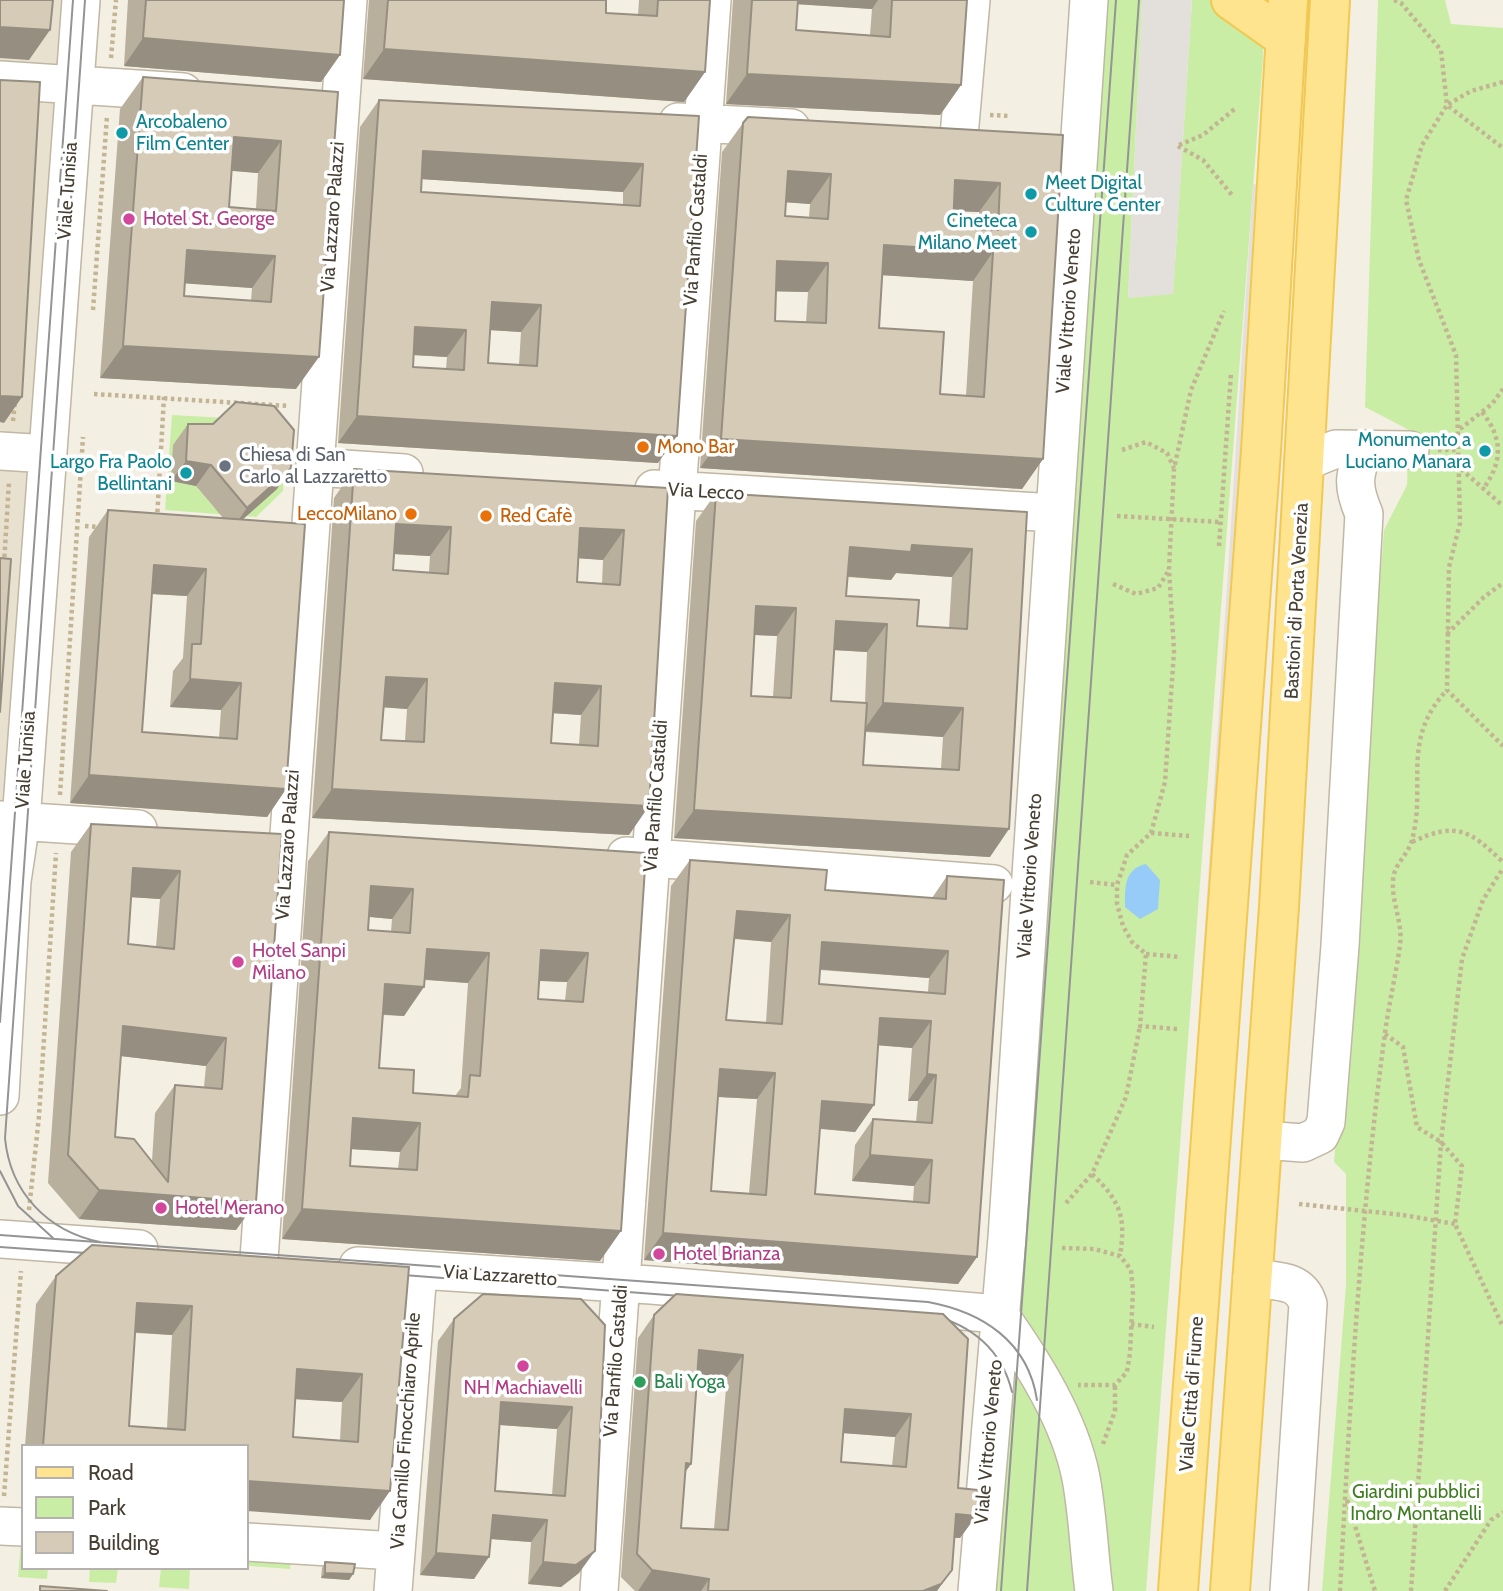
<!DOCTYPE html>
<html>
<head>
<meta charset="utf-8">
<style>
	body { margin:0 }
	#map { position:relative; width:1503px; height:1591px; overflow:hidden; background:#f3efe2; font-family:Cabin,sans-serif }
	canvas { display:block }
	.legend { position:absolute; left:21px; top:1444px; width:228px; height:126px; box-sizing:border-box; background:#fff; border:2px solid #b5b2ad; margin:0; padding:9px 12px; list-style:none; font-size:21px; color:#463f32 }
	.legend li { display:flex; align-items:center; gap:14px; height:35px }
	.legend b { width:35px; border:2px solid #b5b2ad }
</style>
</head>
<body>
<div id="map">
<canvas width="1503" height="1591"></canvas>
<ul class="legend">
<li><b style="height:9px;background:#ffe490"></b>Road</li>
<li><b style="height:19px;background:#caeda6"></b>Park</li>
<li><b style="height:19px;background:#d6cbb7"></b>Building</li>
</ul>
</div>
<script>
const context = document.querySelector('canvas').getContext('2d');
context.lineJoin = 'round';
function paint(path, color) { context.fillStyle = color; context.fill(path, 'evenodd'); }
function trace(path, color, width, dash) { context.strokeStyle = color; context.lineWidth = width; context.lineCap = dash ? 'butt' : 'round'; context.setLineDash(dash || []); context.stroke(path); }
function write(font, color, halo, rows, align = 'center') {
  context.font = font + ' Cabin,sans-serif'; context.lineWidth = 7; context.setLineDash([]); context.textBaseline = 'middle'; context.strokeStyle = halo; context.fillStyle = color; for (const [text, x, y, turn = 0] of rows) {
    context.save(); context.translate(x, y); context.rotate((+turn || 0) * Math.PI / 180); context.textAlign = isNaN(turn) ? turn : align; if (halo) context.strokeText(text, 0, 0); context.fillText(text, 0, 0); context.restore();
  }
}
paint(new Path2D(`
	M0,0H78L0,1051Z`), '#e8e1d0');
paint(new Path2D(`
	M1100,0H1142L1128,298L1173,293L1192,0H1218L1263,31V57L1146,1591H991Z
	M1378,0H1445L1451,24L1503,28V1591H1322L1346,1285V1174L1334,1162L1384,530L1407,485L1409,430L1365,407Z
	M172,415L262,420L286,447L283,491L256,517L165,510ZM171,481L277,489L215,509L196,486Z
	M21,1542L23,1568H48L47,1579L18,1577Z
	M247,1549L292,1552L290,1569L250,1566L247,1563Z
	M90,1568H118L116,1583L89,1582Z
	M161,1568H190L189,1589L159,1587Z`), '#caeda6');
paint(new Path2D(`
	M1142,0H1192L1173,294L1128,298Z
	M1253,184L1260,185L1197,1150L1191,1142Z`), '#e3e0dc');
paint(new Path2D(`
	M1146,864L1160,880L1158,909L1140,919L1125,907C1125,887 1124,869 1146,864Z`), '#97ccf8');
const minor = new Path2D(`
	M0,80L183,92
	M678,122L791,128
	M959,136L971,0
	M0,451L48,454
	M1306,461L1336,449L1410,450
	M315,467L404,473
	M654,489L1055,513
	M0,820L138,829
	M626,856L994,884
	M0,1096L12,881L21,821L81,0
	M1263,1140L1303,1143L1320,1135L1326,1122L1340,946L1364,514C1352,486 1354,477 1363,449
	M0,1239L139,1249
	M259,1259L348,0
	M358,1266L651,1285L999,1314
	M1252,1278C1276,1282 1300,1278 1308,1304L1289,1591
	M999,1314C1032,1361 1070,1420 1081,1478C1088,1515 1089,1554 1094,1591
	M0,1526L23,1527
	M247,1542L396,1551
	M393,1591L418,1271
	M599,1591L712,0
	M977,1591L1007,1238L1089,0`);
const major = new Path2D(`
	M1231,0L1286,39
	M1178,1591L1261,451L1288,0
	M1230,1591L1279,907L1330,0`);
trace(minor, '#c0b7a4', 40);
trace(major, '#f1c853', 42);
trace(new Path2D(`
	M1394,0L1401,3L1441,50L1447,105L1422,145L1406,200L1419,260L1456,355L1460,523L1449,567L1447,690L1503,746
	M111,58L116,0
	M1503,82L1471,91L1447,105L1503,148
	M990,115L1010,116
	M1179,145L1203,135L1237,107
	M1178,146L1203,160L1232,195
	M93,310L107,116
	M94,394L289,406
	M1482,412C1503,438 1503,462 1483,489
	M13,421L15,401
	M1460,429L1492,404L1503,389
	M1122,450L1146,442L1167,453L1174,468
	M1438,450H1458
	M1461,469L1503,506
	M1117,516L1220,522
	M157,519L164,397
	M85,526L101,527
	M1219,546L1231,373
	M4,564L9,482
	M1113,584L1136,594L1158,588L1169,570
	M1447,634L1484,597L1503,583
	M60,795L83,437
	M1151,833L1189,836
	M1412,842C1457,821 1469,830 1503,862
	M1090,882L1117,885
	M1146,954L1181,957
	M1177,1029L1140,1026L1146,954L1132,942L1123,926L1117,904V885L1127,855L1151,833L1165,782L1174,651L1169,569L1174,469L1191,390L1224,311
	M1385,1034L1403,1047L1417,1127L1441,1142L1462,1166L1455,1224L1503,1327
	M1092,1174C1121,1202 1126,1217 1120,1256
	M1066,1203L1092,1174L1126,1097L1140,1026
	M1299,1204L1403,1215
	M29,1210L39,1116L56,853
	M1062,1248L1094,1249L1120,1256L1131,1270L1133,1291L1130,1353L1127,1372L1115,1385H1078
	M1131,1324L1154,1327
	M1103,1444L1115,1411V1385
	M4,1496L21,1271
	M1347,1500L1375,1591
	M1340,1591C1350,1405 1360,1217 1385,1033C1389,1003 1396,974 1400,945C1403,923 1392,904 1393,882C1393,864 1408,856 1412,840C1427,785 1400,740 1447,690
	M1411,1591L1441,1142L1462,959L1483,900L1503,868
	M1445,1591L1491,1520L1503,1512`), '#c3b494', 4.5, [3.5, 3.5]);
trace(minor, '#fff', 37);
trace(major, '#ffe490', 38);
trace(new Path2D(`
	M85,0L5,1138C10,1192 47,1231 100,1242
	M0,1022L73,0
	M0,1171L18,1206L53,1238
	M0,1235L928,1302C982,1312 1028,1341 1037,1400
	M0,1247L100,1254
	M390,1274L694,1297
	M931,1315C972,1325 1002,1350 1012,1392
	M1001,1591L1116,0
	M1027,1591L1139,0`), '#949494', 2);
trace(new Path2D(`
	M1403,1215L1455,1224`), '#c3b494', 4.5, [3.5, 3.5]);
paint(new Path2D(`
	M128,0H344L340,55L321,82L124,66Z
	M369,0H606V13L638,15L639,0H710L705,72L684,102L363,79Z
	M733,0H967L961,85L940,115L726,104ZM798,4L872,9L870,35L796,30Z
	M143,77L338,92L296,389L100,378L120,109ZM232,171L258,173L256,209L229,207ZM185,283L252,288L251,301L184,296Z
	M379,100L699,116L658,463L338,443L360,127ZM421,179L623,192V205L421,192ZM490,330L521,332L519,365L488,363ZM413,355L447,357L446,369L413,367Z
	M743,123L1063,135L1043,459L1022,489L700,468L722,152ZM786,202L810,204L809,217L785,216ZM953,211L979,212V229L953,228ZM882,275L973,281L966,396L940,394L879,328ZM776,291L808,292L806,322L775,321Z
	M188,424L277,489L243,519L286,789L267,817L70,803L89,537L108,510L223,518L196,486L171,481L173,445ZM152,594L187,596L183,658L173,671L170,707L221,710L219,738L142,732Z
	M354,469L668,488L629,835L312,818L334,498ZM394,554L430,556L429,572L393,570ZM578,558L603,560L602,584L577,582ZM383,707L407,709L405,741L381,740ZM553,713L581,715L579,745L551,743Z
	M716,493L1027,512L990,857L674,838L696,521ZM896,573L952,577L949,628L917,626L846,596L847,577L891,580ZM754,635L777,636L773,697L751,696ZM834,650L867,652L865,703L831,701ZM865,732L943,737L941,769L863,765Z
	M91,824L282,834L256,1202L236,1230L79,1219L48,1183L71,852ZM131,897L160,899L156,947L128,944ZM120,1056L206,1066L204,1087L175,1085L155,1113L152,1161L115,1137Z
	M329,832L646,853L600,1261L282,1239L308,861ZM369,917L392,919L391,932L368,930ZM425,980L468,983L461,1088L455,1096L413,1093L379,1068L383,1015L404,1016ZM539,981L567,982L565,1001L538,999ZM351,1149L400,1152L398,1169L350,1166Z
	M690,860L825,890L932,898L947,876L977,1257L958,1284L644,1260L671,886ZM734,939L771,942L766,1023L726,1020ZM820,970L929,978L928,992L819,984ZM878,1045L912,1048L908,1101H918L916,1122L873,1119L855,1145L852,1181L914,1186L913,1201L815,1194L820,1129L855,1132L874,1105ZM718,1097L757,1099L749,1193L711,1191Z
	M409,1267L370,1520L247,1446H25L36,1304L56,1276ZM135,1333L172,1335L167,1428L129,1426ZM295,1399L342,1402L340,1440L293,1437Z
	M581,1299L579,1573L561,1587L528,1584L531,1542L491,1539L474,1579L420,1575L438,1341L454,1319ZM500,1425L557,1429L552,1495L495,1491Z
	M943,1314L958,1488L976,1516L960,1538H954L937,1591H635L621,1577L638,1338L654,1315ZM698,1374L727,1377L714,1529L681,1528L685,1472L691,1464ZM843,1433L895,1437L892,1466L841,1462Z
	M325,1562L353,1574L349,1580L321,1578L322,1568Z`), '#b8af9d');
paint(new Path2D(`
	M780,0H878L872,9L778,3Z
	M0,27L50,30L29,60L0,58Z
	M143,38L340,55L321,82L124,66Z
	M384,49L705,72L684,102L363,79Z
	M747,74L961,85L940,115L726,104Z
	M234,137L281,141L258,173L212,169Z
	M423,151L643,164L623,192L404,178Z
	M788,171L831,174L810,204L767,201Z
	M955,180L1000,183L979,212L934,210Z
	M884,245L993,252L973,281L864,274Z
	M187,250L275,256L252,288L164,282Z
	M777,261L828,263L808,292L756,291Z
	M492,302L541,305L521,332L472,329Z
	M415,327L466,330L447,357L396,354Z
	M123,346L319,357L296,389L100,378Z
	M0,396L22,397L4,423L0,422Z
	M357,416L677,436L658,463L338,443Z
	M721,439L1043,459L1022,489L700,468Z
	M186,461L211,465L196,486L171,481Z
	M291,468L277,489L232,529L247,508Z
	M396,524L451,527L430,556L376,553Z
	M580,528L624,530L603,560L560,557Z
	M912,545L972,549L952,577L896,573L891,580L830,575L850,547Z
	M154,565L206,569L187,596L135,593Z
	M756,606L796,608L777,636L736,634Z
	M836,621L887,624L867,652L816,649Z
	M386,677L427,679L407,709L365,706Z
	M190,679L241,683L221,710L170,707Z
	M555,683L601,686L581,715L534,712Z
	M883,703L963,708L943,737L863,731Z
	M89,775L286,789L267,817L70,803Z
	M332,789L649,806L629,835L312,818Z
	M694,810L1009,829L990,857L674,838Z
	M133,868L180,871L160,899L113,896Z
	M371,886L413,889L392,919L351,915Z
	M737,911L790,915L771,942L718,937Z
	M822,942L948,951L929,978L803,968Z
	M427,949L489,953L468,983L406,978Z
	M541,950L588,953L567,982L520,980Z
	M385,984L424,987L404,1016L364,1013Z
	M880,1018L931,1021L912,1048L862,1044Z
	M123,1026L226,1038L206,1066L103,1054Z
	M720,1069L775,1073L757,1099L701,1096Z
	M927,1074L936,1075L918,1101H908Z
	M822,1101L874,1105L855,1132L804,1127Z
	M353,1118L420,1123L400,1152L332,1148Z
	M870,1155L932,1160L914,1186L852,1181Z
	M99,1190L256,1202L236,1230L79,1219Z
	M302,1209L621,1231L600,1261L282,1239Z
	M663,1233L977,1257L958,1284L644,1260Z
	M137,1303L192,1306L172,1335L117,1331Z
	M699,1350L743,1355L727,1377L684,1373Z
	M297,1369L362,1374L342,1402L277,1398Z
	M501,1402L572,1407L557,1429L486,1424Z
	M845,1409L911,1414L895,1437L829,1432Z
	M686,1463L691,1464L675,1486Z
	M247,1481L390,1491L370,1520L247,1511Z
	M956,1514L976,1516L960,1538L940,1537Z
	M493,1515L547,1520L531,1542L477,1538Z
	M595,1551L579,1573L561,1587L528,1584L543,1562Z
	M436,1553L489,1557L474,1579L420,1575Z
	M652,1570L709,1579L701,1591H638Z
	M952,1570L937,1591H923Z
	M325,1573L353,1574L349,1580L321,1578Z`), '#968e80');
const building = new Path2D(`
	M0,0H53L50,30L0,27Z
	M146,0H344L340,55L143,38Z
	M388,0H606V13L657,16L658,0H710L705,72L384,49Z
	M752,0H798L796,30L890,37L892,0H967L961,85L747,74Z
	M143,77L338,92L319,357L123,346ZM234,137L281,141L276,211L229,207ZM187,250L275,256L271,302L184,296Z
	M0,80L40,82L22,397L0,396Z
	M379,100L699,116L677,436L357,416ZM423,151L643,164L640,206L421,192ZM492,302L541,305L537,366L488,363ZM415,327L466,330L464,370L413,367Z
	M748,117L1063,135L1043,459L721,439L743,123ZM788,171L831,174L828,219L785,216ZM955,180L1000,183L998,230L953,228ZM884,245L993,252L984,397L940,394L944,332L879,328ZM777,261L828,263L826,323L775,321Z
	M236,402L274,406L294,430L291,468L247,508L211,465L186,461L188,424H213Z
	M354,469L668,488L649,806L332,789ZM396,524L451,527L448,574L393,570ZM580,528L624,530L620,585L577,582ZM386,677L427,679L424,742L381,740ZM555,683L601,686L598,746L551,743Z
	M716,493L1027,512L1009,829L694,810ZM912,545L972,549L967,629L917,626L919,600L846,596L850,547L911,552ZM756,606L796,608L791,698L751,696ZM836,621L887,624L883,703L963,708L959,770L863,765L867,703L831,701Z
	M108,510L305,524L286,789L89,775ZM154,565L206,569L201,644H192L190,679L241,683L237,739L142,732Z
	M0,558L11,559L0,712Z
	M91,824L282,834L256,1202L99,1190L68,1155ZM133,868L180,871L174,949L128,944ZM123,1026L226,1038L222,1089L175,1085L168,1182L134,1139L115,1137Z
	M329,832L646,853L621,1231L302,1209ZM371,886L413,889L410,933L368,930ZM427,949L489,953L480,1076L470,1075L468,1097L413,1093L414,1070L379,1068L385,984L424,987ZM541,950L588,953L583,1002L538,999ZM353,1118L420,1123L417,1170L350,1166Z
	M690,860L827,870L825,890L946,899L947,876L1004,880L977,1257L663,1233ZM737,911L790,915L782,1024L726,1020ZM822,942L948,951L945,994L819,984ZM880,1018L931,1021L927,1074L936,1075L932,1123L873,1119L870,1155L932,1160L929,1203L815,1194L822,1101L874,1105ZM720,1069L775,1073L766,1195L711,1191Z
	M92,1245L409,1267L390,1491L247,1481V1446H43L56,1276ZM137,1303L192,1306L185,1430L129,1426ZM297,1369L362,1374L358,1442L293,1437Z
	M483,1294L581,1299L605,1325L595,1551L576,1565L543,1562L547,1520L493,1515L489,1557L436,1553L454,1319ZM501,1402L572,1407L565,1496L495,1491Z
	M676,1294L943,1314L968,1339L958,1488L978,1490L976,1516L956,1514L952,1570L941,1584L923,1591H708L709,1579L652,1570L637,1554L654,1315ZM699,1350L743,1355L728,1530L681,1528L686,1463L691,1464ZM845,1409L911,1414L906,1467L841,1462Z
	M325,1562L355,1564L353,1574L325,1573Z
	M40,1586L107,1591H40Z`);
paint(building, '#d6cbb7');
trace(building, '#968e80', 2);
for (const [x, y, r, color] of [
	[122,133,7,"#0f9aa8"],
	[1031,194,7,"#0f9aa8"],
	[129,219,7,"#d1479c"],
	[1031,232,7,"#0f9aa8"],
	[643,447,7,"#e8710a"],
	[1485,451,7,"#0f9aa8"],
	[225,466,7,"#6b7280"],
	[186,473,7,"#0f9aa8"],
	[411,514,7,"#e8710a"],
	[486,516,7,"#e8710a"],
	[238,962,7,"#d1479c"],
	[161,1208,7,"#d1479c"],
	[659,1254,7,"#d1479c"],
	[523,1366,7,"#d1479c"],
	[640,1382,7,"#2e9e5b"]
]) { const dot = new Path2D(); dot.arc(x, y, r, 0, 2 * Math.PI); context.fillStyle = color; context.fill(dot); trace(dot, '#fff', 2.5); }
write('19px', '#0d838f', '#fff', [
	["Arcobaleno",136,122,"left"],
	["Film Center",136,144,"left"],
	["Meet Digital",1045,183,"left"],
	["Culture Center",1045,205,"left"],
	["Cineteca",1017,221],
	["Milano Meet",1017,243],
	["Monumento a",1471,440],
	["Luciano Manara",1471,462],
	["Largo Fra Paolo",172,462],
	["Bellintani",172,484]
], 'right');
write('19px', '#463f32', '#fff', [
	["Viale Tunisia",68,191,-86],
	["Via Lazzaro Palazzi",333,217,-86],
	["Via Panfilo Castaldi",696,230,-86],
	["Viale Vittorio Veneto",1069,311,-86],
	["Via Lecco",706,492,3],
	["Bastioni di Porta Venezia",1297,601,-87],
	["Viale Tunisia",26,760,-86],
	["Via Panfilo Castaldi",656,796,-86],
	["Via Lazzaro Palazzi",288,845,-86],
	["Viale Vittorio Veneto",1030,876,-86],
	["Via Lazzaretto",500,1276,4],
	["Via Panfilo Castaldi",616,1361,-86],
	["Viale Città di Fiume",1192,1394,-86],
	["Via Camillo Finocchiaro Aprile",406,1431,-86],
	["Viale Vittorio Veneto",989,1442,-85]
]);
write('19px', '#b23c85', '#fff', [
	["Hotel St. George",143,219],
	["Hotel Sanpi",252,951],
	["Milano",252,973],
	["Hotel Merano",175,1208],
	["Hotel Brianza",673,1254],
	["NH Machiavelli",523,1388,"center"]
], 'left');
write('19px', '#c56008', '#fff', [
	["Mono Bar",657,447],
	["LeccoMilano",397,514,"right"],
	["Red Cafè",500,516]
], 'left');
write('19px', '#5b616d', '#fff', [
	["Chiesa di San",239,455],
	["Carlo al Lazzaretto",239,477]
], 'left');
write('19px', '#27864d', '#fff', [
	["Bali Yoga",654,1382]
], 'left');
write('19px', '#3f7d20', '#fff', [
	["Giardini pubblici",1416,1492],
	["Indro Montanelli",1416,1514]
]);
</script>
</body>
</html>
